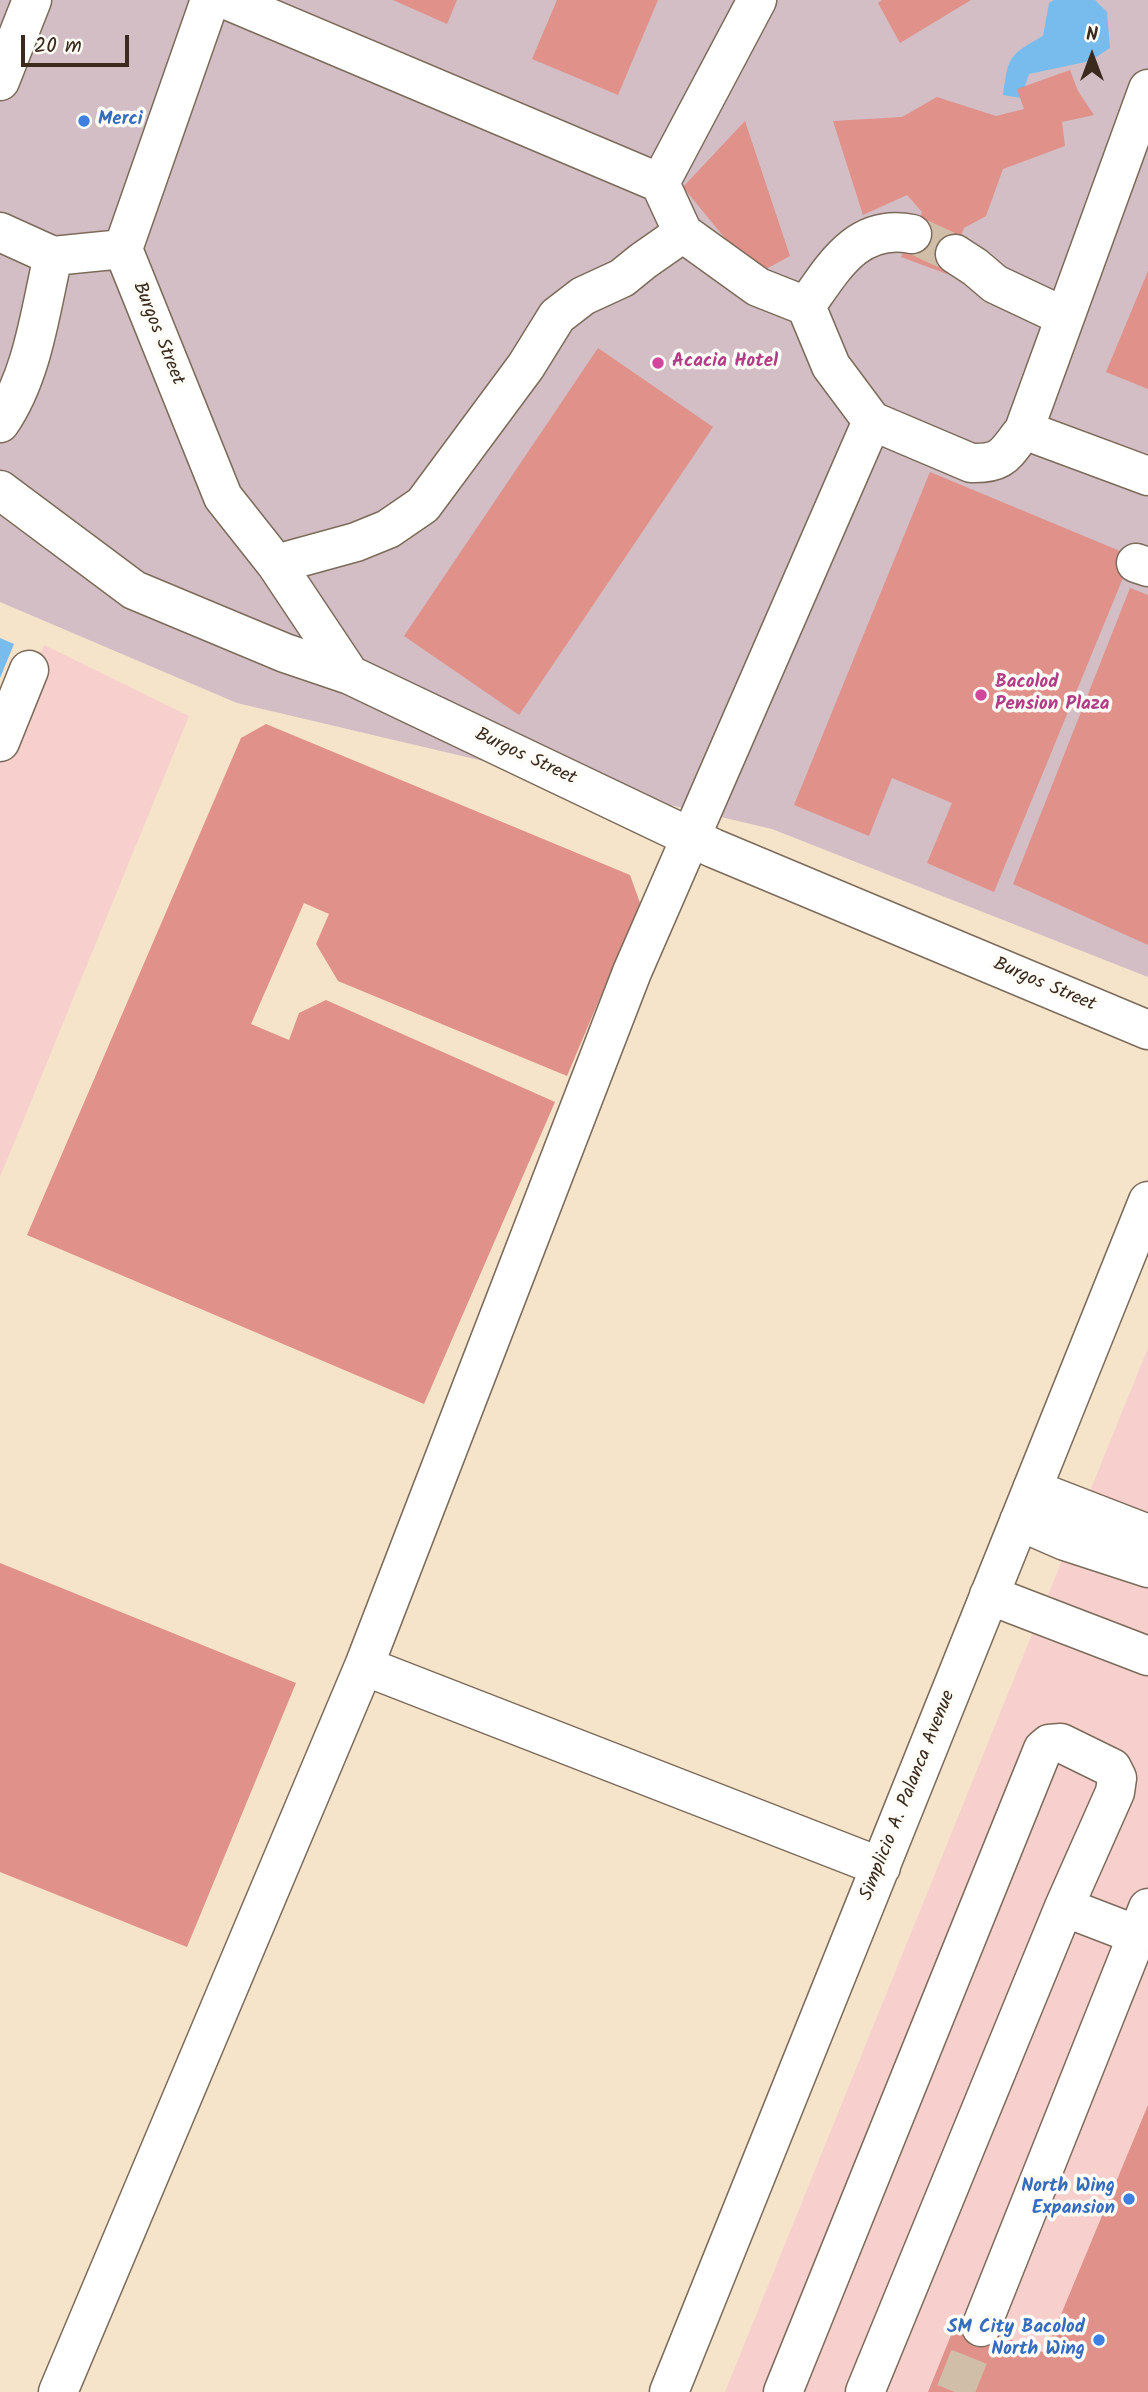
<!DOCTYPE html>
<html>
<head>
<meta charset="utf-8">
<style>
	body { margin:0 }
	#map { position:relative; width:1148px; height:2392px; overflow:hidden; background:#f5e3ca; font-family:Kalam,sans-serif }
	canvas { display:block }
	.north { position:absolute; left:1057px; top:21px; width:70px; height:70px; -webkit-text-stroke:5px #fdfcf7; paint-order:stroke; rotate:0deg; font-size:19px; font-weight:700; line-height:28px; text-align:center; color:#3b2a1e }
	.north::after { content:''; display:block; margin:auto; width:24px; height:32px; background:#3b2a1e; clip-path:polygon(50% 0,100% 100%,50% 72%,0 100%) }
	.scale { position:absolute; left:21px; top:35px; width:108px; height:32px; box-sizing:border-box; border:4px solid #3b2a1e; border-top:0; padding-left:9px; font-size:21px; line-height:24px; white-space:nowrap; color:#3b2a1e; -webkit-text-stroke:5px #fdfcf7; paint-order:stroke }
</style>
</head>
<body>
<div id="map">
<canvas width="1148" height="2392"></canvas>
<div class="north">N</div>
<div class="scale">20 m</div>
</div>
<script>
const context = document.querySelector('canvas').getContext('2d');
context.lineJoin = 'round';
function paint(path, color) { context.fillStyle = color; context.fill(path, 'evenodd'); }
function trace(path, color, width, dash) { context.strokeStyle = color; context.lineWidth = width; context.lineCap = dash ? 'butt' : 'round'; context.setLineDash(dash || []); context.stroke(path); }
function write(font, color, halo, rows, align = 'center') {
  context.font = font + ' Kalam,sans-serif'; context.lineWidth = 7; context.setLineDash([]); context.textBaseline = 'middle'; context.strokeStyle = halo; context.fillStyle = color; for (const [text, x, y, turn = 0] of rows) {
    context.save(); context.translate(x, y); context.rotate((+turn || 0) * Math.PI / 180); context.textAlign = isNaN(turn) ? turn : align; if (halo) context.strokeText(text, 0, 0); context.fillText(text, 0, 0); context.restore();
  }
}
paint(new Path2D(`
	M44,645L189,716L0,1177V751Z
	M1148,1348V2392H725Z`), '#f7d0ce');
paint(new Path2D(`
	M0,0H1148V977L772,829L237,703L0,602Z`), '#d2bec4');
paint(new Path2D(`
	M1054,0H1095L1107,12L1110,48L1090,61L1029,74L1021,98L1003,95C1009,55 1008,56 1043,36L1049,3Z
	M0,638L14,644L0,678Z`), '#78bcee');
paint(new Path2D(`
	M393,0H457L447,24Z
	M557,0H658L618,95L532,59Z
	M882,0H971L900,43L878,3Z
	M1070,70L1078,91L1094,115L1062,122L1065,146L1003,169L986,216L964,228L947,274L901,257L922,212L907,195L863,215L833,121L902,117L937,97L996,116L1024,109L1017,89Z
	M745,121L790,256L755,275L683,187Z
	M1148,271V389L1106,372Z
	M598,348L713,427L519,715L404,636Z
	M930,472L1132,556L994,892L927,863L952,803L892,778L869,836L794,805Z
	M1130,588L1148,595V945L1013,884Z
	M266,724L630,875L640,903L567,1076L338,981L316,944L329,914L304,903L251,1024L289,1040L299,1013L326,1000L555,1102L424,1404L27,1235L241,738Z
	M0,1563L296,1683L187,1947L0,1872Z
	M1148,2105V2392H928L958,2318L1045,2353Z`), '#e0918a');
trace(new Path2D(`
	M912,234L955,254
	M955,2392L981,2327`), '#d0bea8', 38, [38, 19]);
const minor = new Path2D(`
	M227,0L660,183
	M757,0L660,183L683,233L758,287L806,306L831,366L872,421
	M0,81L32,0
	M0,232L53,256L123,249
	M123,249L223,497L276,564L350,675
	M123,249L210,0
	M955,254L975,267L995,284L1065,317
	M806,306C833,268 857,223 912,234
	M0,423C33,375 40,312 53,256
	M1024,430L1148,89
	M0,490L134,590L285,653L350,675L713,848L1148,1030
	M1136,563L1148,567
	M276,564L356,542L388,529L423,505L526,366L557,316L583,296L622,278L643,261L683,233
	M0,742L29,670
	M1032,1489L1148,1534
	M1019,1521L1065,1541L1148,1568
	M989,1595L1148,1656
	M364,1666L881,1867
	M1064,1907L1137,1935
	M981,2327L1148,1908
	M58,2392L364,1666L632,972L872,421L971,463C1004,464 1005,454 1024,430L1148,476
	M669,2392L1148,1201
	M783,2392L1043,1749L1049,1744L1061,1743L1112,1768L1117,1778L1115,1792L1064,1907L865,2392`);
trace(minor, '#7c6b5a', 41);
trace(minor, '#fff', 38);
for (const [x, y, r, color] of [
	[84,121,7,"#3f7fe0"],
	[658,363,7,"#d1479c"],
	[981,695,7,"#d1479c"],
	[1129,2199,7,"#3f7fe0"],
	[1099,2340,7,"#3f7fe0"]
]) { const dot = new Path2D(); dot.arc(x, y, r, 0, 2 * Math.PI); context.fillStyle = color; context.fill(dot); trace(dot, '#fdfcf7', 2.5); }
write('bold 19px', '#366cbe', '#fdfcf7', [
	["Merci",98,121,"left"],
	["North Wing",1115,2188],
	["Expansion",1115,2210],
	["SM City Bacolod",1085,2329],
	["North Wing",1085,2351]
], 'right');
write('19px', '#3b2a1e', '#fdfcf7', [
	["Burgos Street",157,334,68],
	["Burgos Street",525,758,25],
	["Burgos Street",1044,986,23],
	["Simplicio A. Palanca Avenue",909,1796,-68]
]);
write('bold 19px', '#b23c85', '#fdfcf7', [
	["Acacia Hotel",672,363],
	["Bacolod",995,684],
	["Pension Plaza",995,706]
], 'left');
</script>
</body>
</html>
